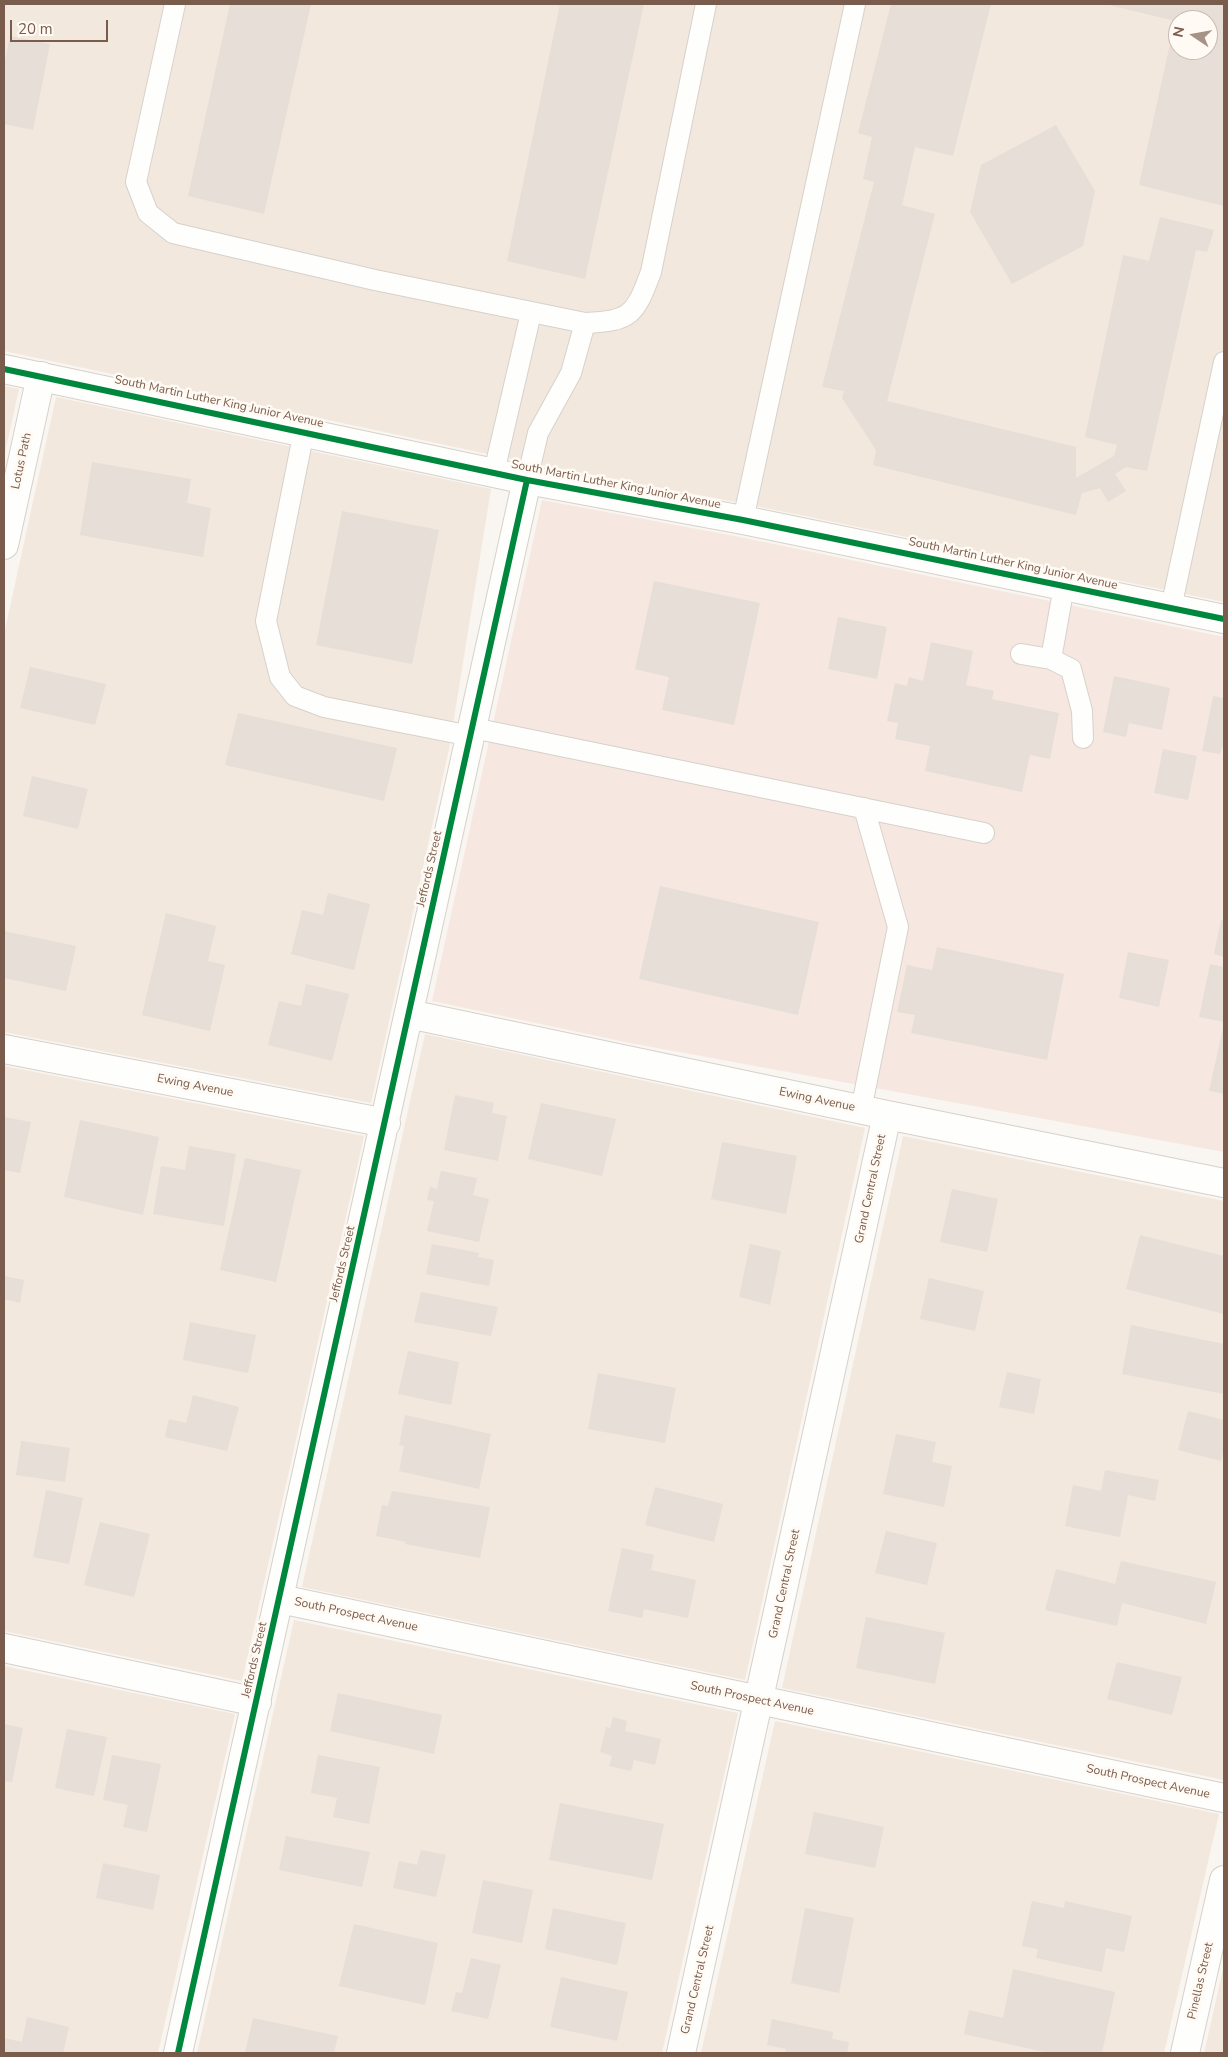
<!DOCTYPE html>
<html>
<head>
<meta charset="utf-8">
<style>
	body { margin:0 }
	#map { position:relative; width:1228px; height:2057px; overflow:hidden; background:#f9f5f0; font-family:"Nunito Sans",sans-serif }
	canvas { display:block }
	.frame { position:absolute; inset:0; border:5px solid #7a5c4d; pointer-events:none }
	.north { position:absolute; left:1168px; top:10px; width:50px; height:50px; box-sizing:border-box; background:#fffaf3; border:1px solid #cabbb1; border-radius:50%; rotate:282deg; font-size:14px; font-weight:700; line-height:20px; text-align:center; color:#7a5c4d }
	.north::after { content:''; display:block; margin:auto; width:18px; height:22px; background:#a69286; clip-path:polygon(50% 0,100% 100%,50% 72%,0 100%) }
	.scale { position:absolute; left:10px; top:20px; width:98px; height:22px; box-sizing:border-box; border:2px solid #7a5c4d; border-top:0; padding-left:6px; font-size:15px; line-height:18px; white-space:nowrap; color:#7a5c4d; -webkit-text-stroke:4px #fffaf3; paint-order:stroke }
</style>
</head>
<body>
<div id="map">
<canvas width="1228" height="2057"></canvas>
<div class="frame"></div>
<div class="north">N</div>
<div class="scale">20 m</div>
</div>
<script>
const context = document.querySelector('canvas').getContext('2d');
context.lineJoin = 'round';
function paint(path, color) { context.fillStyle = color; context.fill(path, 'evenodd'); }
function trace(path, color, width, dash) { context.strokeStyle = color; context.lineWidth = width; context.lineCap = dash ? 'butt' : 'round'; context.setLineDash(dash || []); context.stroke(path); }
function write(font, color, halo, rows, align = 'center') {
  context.font = font + ' "Nunito Sans",sans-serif'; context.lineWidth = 5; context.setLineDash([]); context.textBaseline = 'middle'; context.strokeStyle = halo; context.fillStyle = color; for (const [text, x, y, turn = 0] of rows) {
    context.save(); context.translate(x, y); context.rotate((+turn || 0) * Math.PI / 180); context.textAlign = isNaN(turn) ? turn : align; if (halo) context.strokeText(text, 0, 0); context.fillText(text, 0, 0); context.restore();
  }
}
paint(new Path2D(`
	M4,4H1224V602L746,504L530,463L4,351ZM1178,20H1208V50H1178Z
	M4,386L19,389L4,457Z
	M56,397L491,489L449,749L371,1103L4,1032V634Z
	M425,1034L865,1128L745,1680L302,1587Z
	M4,1066L364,1136L242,1681L4,1631Z
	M903,1136L1224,1201V1780L782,1688Z
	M294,1620L738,1713L662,2053H197Z
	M4,1666L235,1714L158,2053H4Z
	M775,1721L1219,1814L1164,2053H701Z
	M1224,1965V2053H1204Z`), '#f2e8de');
paint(new Path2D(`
	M542,500L740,537L1224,637V1152L630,1043L432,1001Z`), '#f6e8e1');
paint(new Path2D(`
	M230,4H311L264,214L188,196Z
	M560,4H644L585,279L507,261Z
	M891,4H991L953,156L915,147L902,205L935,214L887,401L1076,447V478L1114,456L1117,445L1085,437L1123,255L1149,261L1160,217L1214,230L1207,252L1196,250L1147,471L1126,467L1115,474L1126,491L1108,502L1100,488L1082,493L1076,515L873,465L876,450L842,398L844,391L822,387L874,182L863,179L872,137L858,133Z
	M1105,4H1224V206L1139,185L1175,21ZM1178,20H1208V50H1178Z
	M10,36L50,44L33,130L4,124V65Z
	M1056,125L1095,191L1083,246L1012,284L970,212L981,165Z
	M92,462L191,479L187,503L211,508L203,557L80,535Z
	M342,511L439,530L412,664L316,645Z
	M654,581L760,603L734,725L662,710L669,677L635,669Z
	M838,617L887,627L877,679L828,669Z
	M931,642L973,651L966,685L994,691L992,699L1059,713L1050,759L1030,755L1022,792L925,771L930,746L895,739L898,723L887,721L895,683L907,686L909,677L923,681Z
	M30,667L106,684L95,725L20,708Z
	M1114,676L1170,688L1162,730L1129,723L1126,737L1103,732Z
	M1213,696L1224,698V748L1222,747L1220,754L1202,751Z
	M238,713L397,748L384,801L225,765Z
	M1163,749L1197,756L1188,800L1154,793Z
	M32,776L88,789L78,829L23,816Z
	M660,886L819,922L798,1015L639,979Z
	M328,893L370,904L354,970L291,954L302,910L323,915Z
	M166,913L216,926L208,961L225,965L210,1031L142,1015Z
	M1221,920L1224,921V957L1214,954Z
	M4,931L76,946L66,991L4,978Z
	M937,947L1064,974L1047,1060L911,1033L915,1015L897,1012L907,965L932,970Z
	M1128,952L1169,960L1159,1007L1119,998Z
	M1210,964L1224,967V1022L1199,1017Z
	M306,984L349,994L332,1061L268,1045L279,1001L301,1006Z
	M1223,1028H1224V1094L1209,1091Z
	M455,1095L494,1103L492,1113L507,1116L498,1161L444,1150Z
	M541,1103L616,1119L602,1176L528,1159Z
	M4,1117L31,1122L20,1173L4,1170Z
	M80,1120L159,1137L143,1215L64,1197Z
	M722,1142L797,1156L786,1214L711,1199Z
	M189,1146L236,1154L224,1226L153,1214L161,1166L185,1170Z
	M245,1158L301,1170L276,1282L220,1270Z
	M441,1171L477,1178L473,1195L489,1199L479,1242L427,1231L434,1201L427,1200L430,1187L437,1189Z
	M952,1189L998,1199L987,1252L940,1242Z
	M1140,1235L1224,1256V1314L1126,1289Z
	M432,1244L479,1253L478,1257L494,1260L489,1286L426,1274Z
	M750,1244L781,1251L770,1305L739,1297Z
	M4,1276L24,1280L20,1303L4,1299Z
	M929,1278L984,1291L975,1331L920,1319Z
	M421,1292L498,1307L491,1336L414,1322Z
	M190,1322L256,1335L248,1373L183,1360Z
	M1131,1325L1224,1344V1394L1122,1374Z
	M408,1351L459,1362L451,1405L398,1394Z
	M1007,1372L1041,1379L1034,1414L999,1407Z
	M598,1373L676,1388L665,1443L588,1429Z
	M193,1395L239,1407L227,1451L165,1437L169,1419L186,1423Z
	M1188,1411L1224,1420V1448L1221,1461L1178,1450Z
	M405,1415L491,1434L479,1489L399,1471L404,1446L399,1445Z
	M896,1434L936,1442L932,1462L952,1466L944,1507L883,1494Z
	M21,1441L70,1448L65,1482L16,1475Z
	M1105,1470L1159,1480L1155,1501L1128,1495L1120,1537L1065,1526L1073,1485L1101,1491Z
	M655,1487L723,1504L714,1542L645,1525Z
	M46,1490L83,1498L69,1564L33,1557Z
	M392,1491L490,1507L480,1558L405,1544L406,1542L376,1536L382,1505L388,1506Z
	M100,1522L150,1534L134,1597L84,1585Z
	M886,1531L937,1543L927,1585L875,1573Z
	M622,1548L654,1555L651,1570L696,1580L688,1618L644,1609L642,1618L608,1611Z
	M1121,1561L1216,1582L1206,1624L1122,1603L1117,1626L1045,1610L1056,1569L1115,1584Z
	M866,1617L945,1633L935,1684L856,1668Z
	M1117,1662L1182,1677L1172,1715L1107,1699Z
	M338,1693L442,1715L434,1754L330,1731Z
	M613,1717L627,1721L625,1731L661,1739L655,1765L634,1760L631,1771L609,1766L612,1756L600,1752L606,1727L610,1728Z
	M4,1724L23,1728L12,1782L4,1781Z
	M67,1729L107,1737L94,1796L55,1788Z
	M112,1755L161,1764L147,1832L123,1827L128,1805L103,1800Z
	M318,1755L380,1767L369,1824L333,1817L337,1798L311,1793Z
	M560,1803L664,1824L652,1880L549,1860Z
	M814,1812L884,1827L875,1868L805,1854Z
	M286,1836L370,1852L362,1887L279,1870Z
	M421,1850L446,1855L436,1897L393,1888L399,1861L417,1865Z
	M103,1863L160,1875L153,1910L96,1898Z
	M483,1880L533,1890L522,1943L472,1933Z
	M1032,1901L1064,1908L1065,1901L1132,1916L1124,1952L1106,1948L1102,1972L1036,1958L1038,1949L1022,1946Z
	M553,1908L626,1923L617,1965L545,1949Z
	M805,1908L854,1918L839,1993L791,1983Z
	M354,1924L438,1943L425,2005L339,1986Z
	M471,1958L501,1965L488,2019L451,2011L456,1992L462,1993Z
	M1013,1969L1115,1992L1102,2053H1049L964,2034L969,2010L1003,2018Z
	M561,1977L628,1992L617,2041L550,2027Z
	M27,2017L69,2027L63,2053H4V2038L22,2042Z
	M253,2018L338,2036L334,2053H245Z
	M772,2019L833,2032L832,2039L849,2042L847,2053H785L786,2049L767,2045Z`), '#e6ded7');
const service = new Path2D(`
	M175,4L136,182L148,213L173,233L375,280L585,323C631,321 635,315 651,272L706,4
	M304,431L266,621L280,677L295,696L324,707L471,736
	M494,472L531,313
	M527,480L538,433L571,373L585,323
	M743,520L855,4
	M1171,608L1224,362
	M1021,654L1051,659L1064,586
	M1051,659L1071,669L1082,711L1083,738
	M473,728L984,833
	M861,1110L898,927L864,808`);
const minor = new Path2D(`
	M4,545L41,376
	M409,1014L887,1115L1224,1183
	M4,1049L386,1123
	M280,1599L1224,1798
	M4,1648L257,1702
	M178,2053L527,480
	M681,2053L887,1115
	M1185,2053L1224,1880`);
const tertiary = new Path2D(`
	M4,369L527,480L743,520L1224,619`);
trace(service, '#d7d1cb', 22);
trace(minor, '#d7d1cb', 30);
trace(tertiary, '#d7d1cb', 30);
trace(service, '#fefefd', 20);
trace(minor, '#fefefd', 28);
trace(tertiary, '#fefefd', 28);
trace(new Path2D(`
	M4,369L527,480L743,520L1224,619
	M178,2053L527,480`), '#00873e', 6);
write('12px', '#7a5c4d', '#fffaf3', [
	["South Martin Luther King Junior Avenue",219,402,12],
	["Lotus Path",22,461,-78],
	["South Martin Luther King Junior Avenue",616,485,11],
	["South Martin Luther King Junior Avenue",1013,564,12],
	["Jeffords Street",430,869,-77],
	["Ewing Avenue",195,1086,11],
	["Ewing Avenue",817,1100,12],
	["Grand Central Street",871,1189,-78],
	["Jeffords Street",343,1264,-77],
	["Grand Central Street",785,1584,-78],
	["South Prospect Avenue",356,1615,12],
	["Jeffords Street",255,1660,-77],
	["South Prospect Avenue",752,1699,12],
	["South Prospect Avenue",1148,1782,12],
	["Grand Central Street",698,1980,-77],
	["Pinellas Street",1201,1981,-77]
]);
</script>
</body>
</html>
